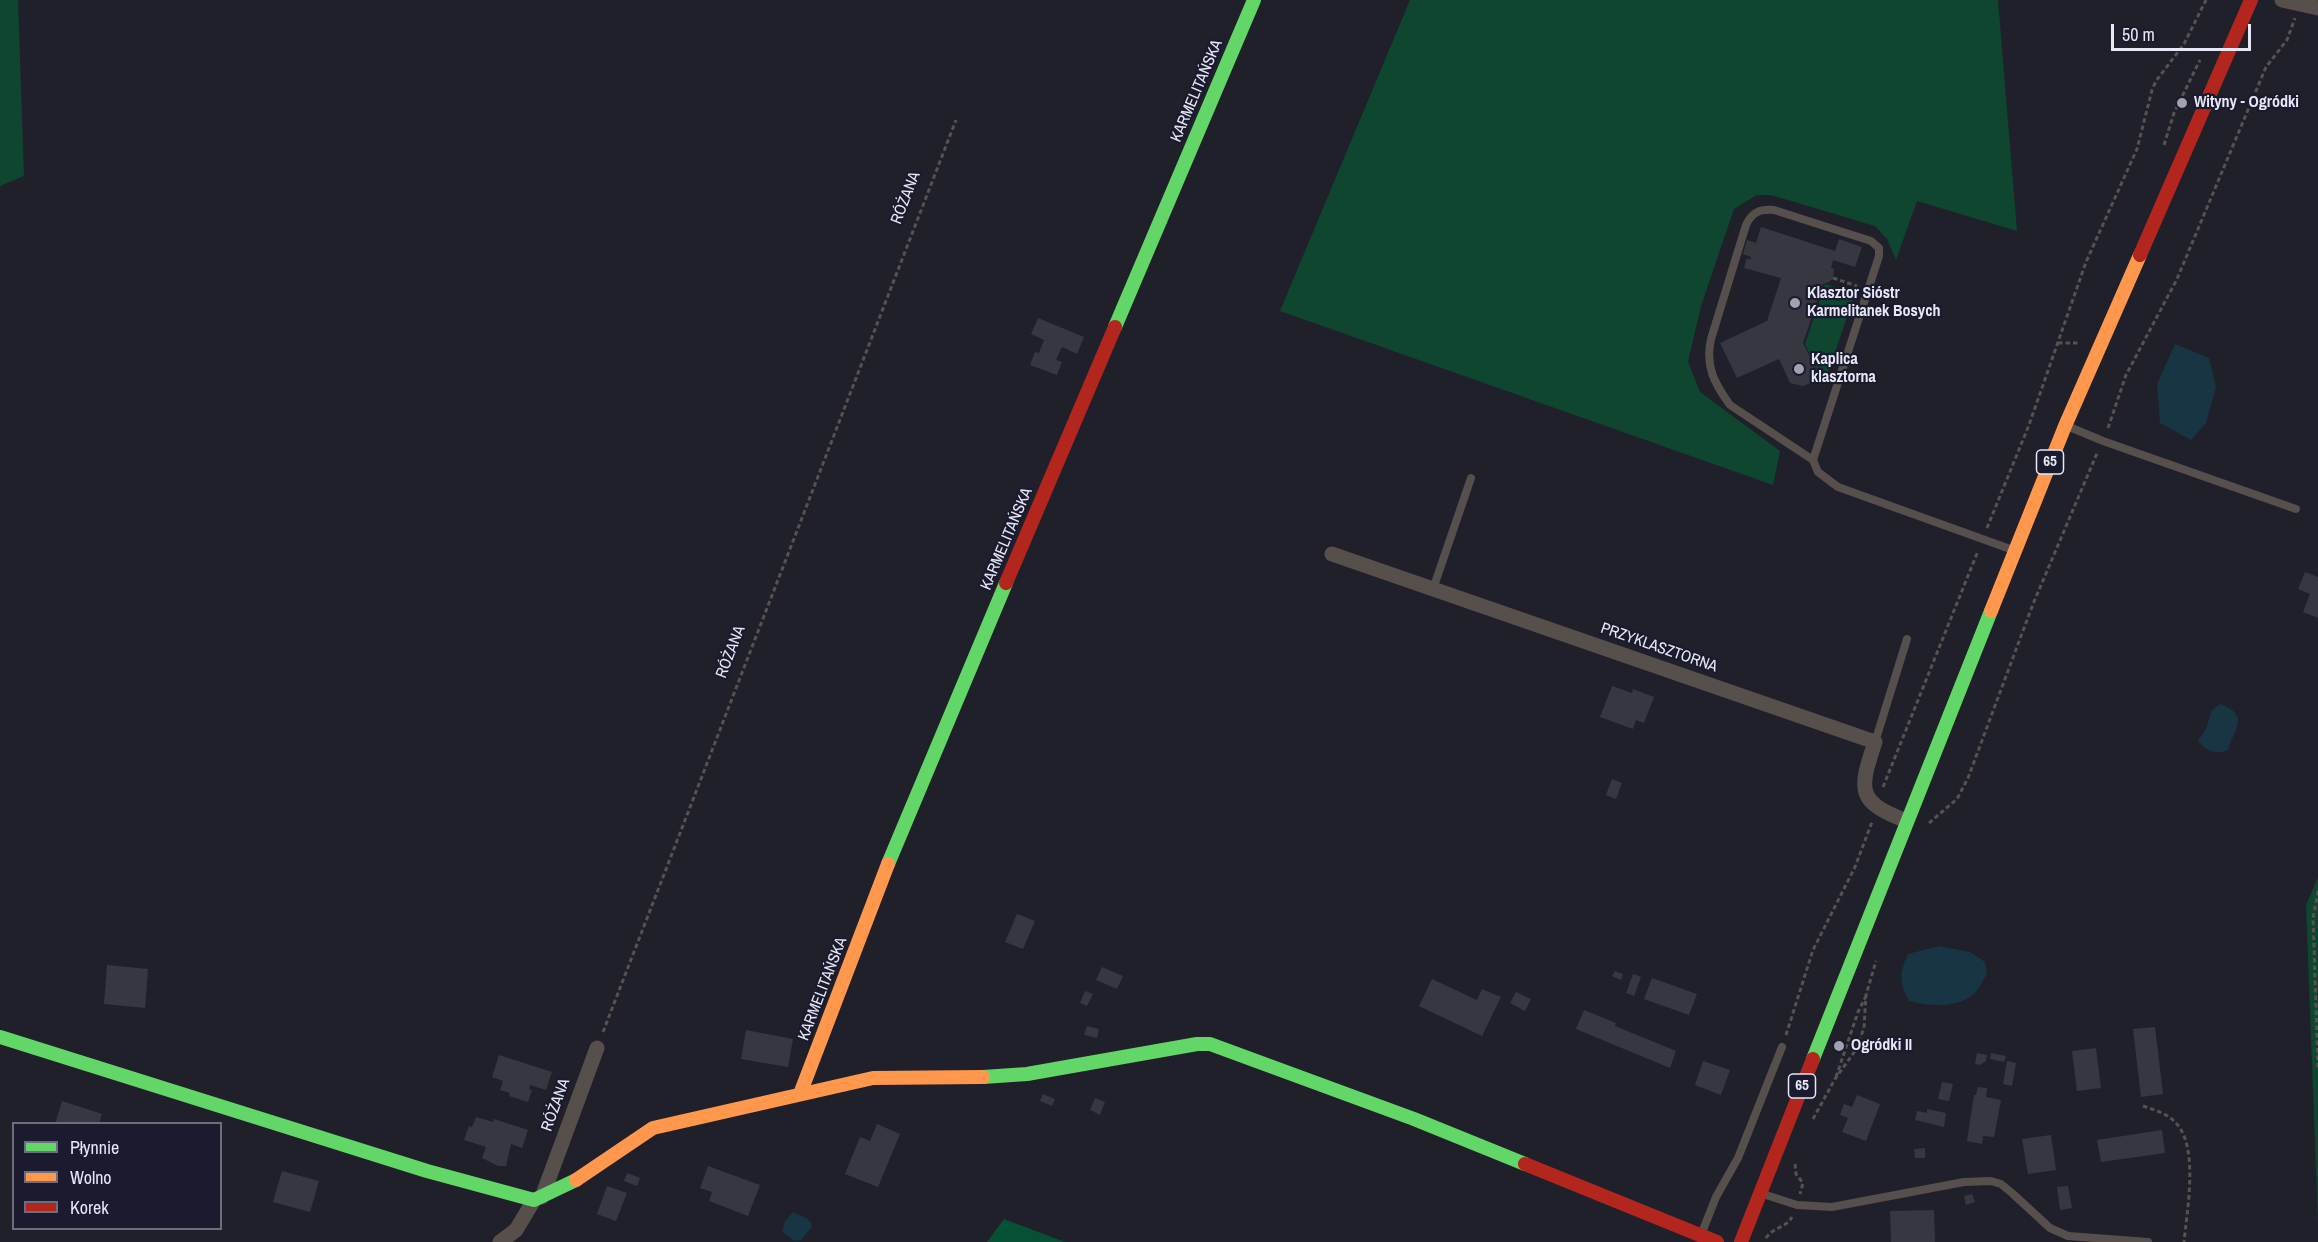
<!DOCTYPE html>
<html>
<head>
<meta charset="utf-8">
<style>
	body { margin:0 }
	#map { position:relative; width:2318px; height:1242px; overflow:hidden; background:#20202a; font-family:"Archivo Narrow",sans-serif }
	canvas { display:block }
	.legend { position:absolute; left:12px; top:1122px; width:210px; height:108px; box-sizing:border-box; background:#1b1b2f; border:2px solid #6d6d7f; margin:0; padding:8px 10px; list-style:none; font-size:18px; color:#e7e8f6 }
	.legend li { display:flex; align-items:center; gap:12px; height:30px }
	.legend b { width:30px; border:2px solid #6d6d7f }
	.scale { position:absolute; left:2111px; top:24px; width:140px; height:27px; box-sizing:border-box; border:3px solid #e7e8f6; border-top:0; padding-left:8px; font-size:18px; line-height:21px; white-space:nowrap; color:#e7e8f6; -webkit-text-stroke:4px #1b1b2f; paint-order:stroke }
</style>
</head>
<body>
<div id="map">
<canvas width="2318" height="1242"></canvas>
<ul class="legend">
<li><b style="height:8px;background:#63d668"></b>Płynnie</li>
<li><b style="height:8px;background:#ff974d"></b>Wolno</li>
<li><b style="height:8px;background:#b3261e"></b>Korek</li>
</ul>
<div class="scale">50 m</div>
</div>
<script>
const context = document.querySelector('canvas').getContext('2d');
context.lineJoin = 'round';
function paint(path, color) { context.fillStyle = color; context.fill(path, 'evenodd'); }
function trace(path, color, width, dash) { context.strokeStyle = color; context.lineWidth = width; context.lineCap = dash ? 'butt' : 'round'; context.setLineDash(dash || []); context.stroke(path); }
function write(font, color, halo, rows, align = 'center') {
  context.font = font + ' "Archivo Narrow",sans-serif'; context.lineWidth = 4.5; context.setLineDash([]); context.textBaseline = 'middle'; context.strokeStyle = halo; context.fillStyle = color; for (const [text, x, y, turn = 0] of rows) {
    context.save(); context.translate(x, y); context.rotate((+turn || 0) * Math.PI / 180); context.textAlign = isNaN(turn) ? turn : align; if (halo) context.strokeText(text, 0, 0); context.fillText(text, 0, 0); context.restore();
  }
}
paint(new Path2D(`
	M0,0H18L24,176L0,186Z
	M1410,0H1998L2017,231L1917,201L1896,260L1887,239L1875,226L1771,195H1757L1734,209L1701,306L1688,362L1700,392L1780,451L1773,485L1280,311Z
	M1825,284L1855,293L1824,385L1805,344Z
	M2318,877V1224L2306,905Z`), '#0e4630');
paint(new Path2D(`
	M1004,1219L1065,1242H987Z`), '#065136');
paint(new Path2D(`
	M2175,344L2209,358L2216,387L2206,423L2191,440L2160,423L2157,384Z
	M2220,704C2250,715 2235,727 2228,750C2216,755 2206,751 2198,741L2206,729L2212,710Z
	M1939,946L1970,952L1985,962L1987,974C1983,980 1979,989 1974,994C1955,1009 1931,1006 1909,1001C1899,981 1899,974 1908,954Z
	M793,1212L806,1218L811,1222L812,1227L801,1240L795,1241L782,1232L785,1221Z`), '#183543');
paint(new Path2D(`
	M1761,227L1835,251L1839,239L1862,247L1855,267L1833,260L1831,268L1834,269L1833,278L1829,282L1823,284L1803,343L1817,371L1813,382L1803,386L1790,383L1779,359L1737,378L1720,343L1767,321L1781,278L1744,268L1747,258L1750,260L1751,257L1743,254L1747,240L1756,243Z
	M1038,318L1084,337L1077,354L1062,347L1056,360L1062,362L1057,375L1030,365L1035,352L1039,353L1044,340L1031,334Z
	M2305,572L2318,577V618L2303,612L2310,594L2298,589Z
	M1612,686L1632,693L1633,689L1654,697L1644,723L1636,720L1633,729L1600,717Z
	M1612,779L1622,783L1616,799L1606,795Z
	M1017,914L1035,921L1023,949L1005,942Z
	M107,965L148,969L145,1008L104,1004Z
	M1102,967L1123,976L1117,989L1096,980Z
	M1615,971L1623,974L1621,980L1612,976Z
	M1633,974L1641,977L1634,996L1626,993Z
	M1652,978L1697,994L1689,1015L1644,999Z
	M1432,979L1477,1000L1482,989L1501,997L1482,1036L1419,1006Z
	M1085,991L1093,994L1087,1006L1080,1003Z
	M1516,992L1531,999L1525,1011L1510,1003Z
	M1584,1010L1616,1023L1615,1026L1676,1051L1670,1068L1576,1029Z
	M1087,1026L1099,1029L1097,1038L1084,1035Z
	M2155,1027L2163,1094L2141,1097L2133,1029Z
	M746,1030L793,1039L788,1067L741,1059Z
	M2096,1048L2101,1088L2077,1091L2072,1051Z
	M1977,1053L1987,1055L1986,1061L1980,1065L1975,1064Z
	M1991,1053L2006,1056L2004,1062L1990,1059Z
	M499,1055L552,1072L546,1090L530,1085L529,1089L532,1090L528,1102L509,1096L510,1093L500,1090L503,1081L492,1077Z
	M1703,1061L1730,1070L1721,1095L1695,1085Z
	M2007,1061L2016,1063L2012,1086L2003,1084Z
	M1942,1082L1953,1084L1949,1101L1938,1099Z
	M1978,1087L1987,1088L1986,1097L2001,1100L1994,1137L1983,1136L1982,1144L1967,1141L1974,1095H1976Z
	M1043,1094L1055,1099L1052,1106L1040,1101Z
	M1857,1095L1880,1104L1866,1141L1842,1132L1848,1118L1840,1115L1844,1104L1852,1107Z
	M1095,1098L1105,1102L1100,1115L1090,1110Z
	M62,1101L102,1114L99,1124H55Z
	M1927,1109L1946,1113L1944,1127L1915,1120L1917,1111L1927,1113Z
	M476,1117L493,1122L494,1119L528,1130L522,1148L511,1144L506,1166H498L482,1158L486,1147L464,1140L469,1126L472,1127Z
	M877,1124L900,1134L878,1187L845,1174L860,1137L870,1141Z
	M2162,1130L2165,1153L2101,1162L2097,1140Z
	M2051,1135L2056,1170L2028,1174L2022,1139Z
	M1925,1148V1158H1915L1914,1149Z
	M708,1166L760,1185L748,1216L709,1201L712,1192L700,1188Z
	M282,1171L319,1181L310,1212L273,1202Z
	M627,1173L640,1178L637,1186L624,1181Z
	M607,1186L627,1193L616,1221L597,1214Z
	M2068,1186L2072,1208L2060,1210L2057,1187Z
	M1972,1194L1975,1202L1966,1205L1964,1196Z
	M1934,1210L1935,1242H1891L1890,1211Z`), '#373741');
trace(new Path2D(`
	M2164,145L2174,113L2200,60
	M1833,278L1857,286
	M2058,343H2080
	M2108,428L2126,375L2177,279L2266,67L2287,40L2295,18
	M1987,528L2029,425L2086,262L2137,149L2152,90L2156,81L2184,44L2206,0
	M1883,787L1978,551
	M1929,823L1957,799L1968,778L2033,604L2098,451
	M2318,891L2313,918L2318,1070
	M603,1032L956,120
	M1786,1035L1813,950L1855,867L1872,822
	M1836,1077L1858,1012L1866,996
	M2143,1106C2155,1110 2168,1114 2176,1123C2199,1147 2187,1211 2184,1242
	M1813,1119L1835,1079L1855,1051L1864,1028L1866,995L1876,961
	M1795,1164L1796,1174L1803,1183L1800,1194
	M1766,1238C1773,1227 1786,1228 1792,1217`), '#575251', 3, [4.5, 3]);
trace(new Path2D(`
	M2067,426L2103,441L2296,509
	M1813,460L1730,405C1714,383 1705,366 1711,339L1746,225C1752,212 1760,209 1774,210L1871,241L1879,248V256L1813,460L1818,472L1838,487L2013,550
	M1433,589L1471,478
	M1875,742L1907,639
	M1763,1194L1797,1205L1832,1207L1964,1182L1991,1181L2001,1184L2012,1193L2050,1228L2068,1236L2148,1242
	M1701,1235L1716,1197L1738,1158L1782,1047`), '#574f4b', 8);
trace(new Path2D(`
	M2282,0L2318,8
	M1332,554L1875,742C1859,790 1856,802 1907,821
	M542,1197L597,1048
	M500,1242L516,1230L534,1200`), '#574f4b', 15);
trace(new Path2D(`
	M1115,327L1254,0
	M888,864L1006,583
	M0,1037L427,1171L534,1200L576,1180
	M1813,1059L1991,611
	M983,1077L1027,1074L1197,1044H1210L1414,1119L1525,1164`), '#63d668', 14);
trace(new Path2D(`
	M1991,611L2065,426L2140,255
	M800,1094L888,864
	M576,1180L653,1128L873,1078L983,1077`), '#ff974d', 14);
trace(new Path2D(`
	M2140,255L2251,0
	M1006,583L1115,327
	M1525,1164L1717,1242
	M1741,1242L1813,1059`), '#b3261e', 14);
for (const [x, y, r, color] of [
	[2182,103,6,"#a1a2af"],
	[1795,303,6,"#a1a2af"],
	[1799,369,6,"#a1a2af"],
	[1839,1046,6,"#a1a2af"]
]) { const dot = new Path2D(); dot.arc(x, y, r, 0, 2 * Math.PI); context.fillStyle = color; context.fill(dot); trace(dot, '#1b1b2f', 2); }
for (const [x, y, w] of [
	[2050,462,27],
	[1802,1086,27]
]) { const box = new Path2D(); box.roundRect(x - w / 2, y - 12, w, 24, 4.5); context.fillStyle = '#1b1b2f'; context.fill(box); trace(box, '#e7e8f6', 1.5); }
write('bold 15px', '#e7e8f6', null, [
	["65",2050,462],
	["65",1802,1086]
]);
write('16px', '#e7e8f6', '#1b1b2f', [
	["KARMELITAŃSKA",1197,91,-67],
	["RÓŻANA",906,198,-69],
	["KARMELITAŃSKA",1007,539,-67],
	["PRZYKLASZTORNA",1659,648,19],
	["RÓŻANA",731,652,-69],
	["KARMELITAŃSKA",823,989,-69],
	["RÓŻANA",556,1105,-70]
]);
write('bold 16px', '#e7e8f6', '#1b1b2f', [
	["Wityny - Ogródki",2194,103],
	["Klasztor Sióstr",1807,294],
	["Karmelitanek Bosych",1807,312],
	["Kaplica",1811,360],
	["klasztorna",1811,378],
	["Ogródki II",1851,1046]
], 'left');
</script>
</body>
</html>
